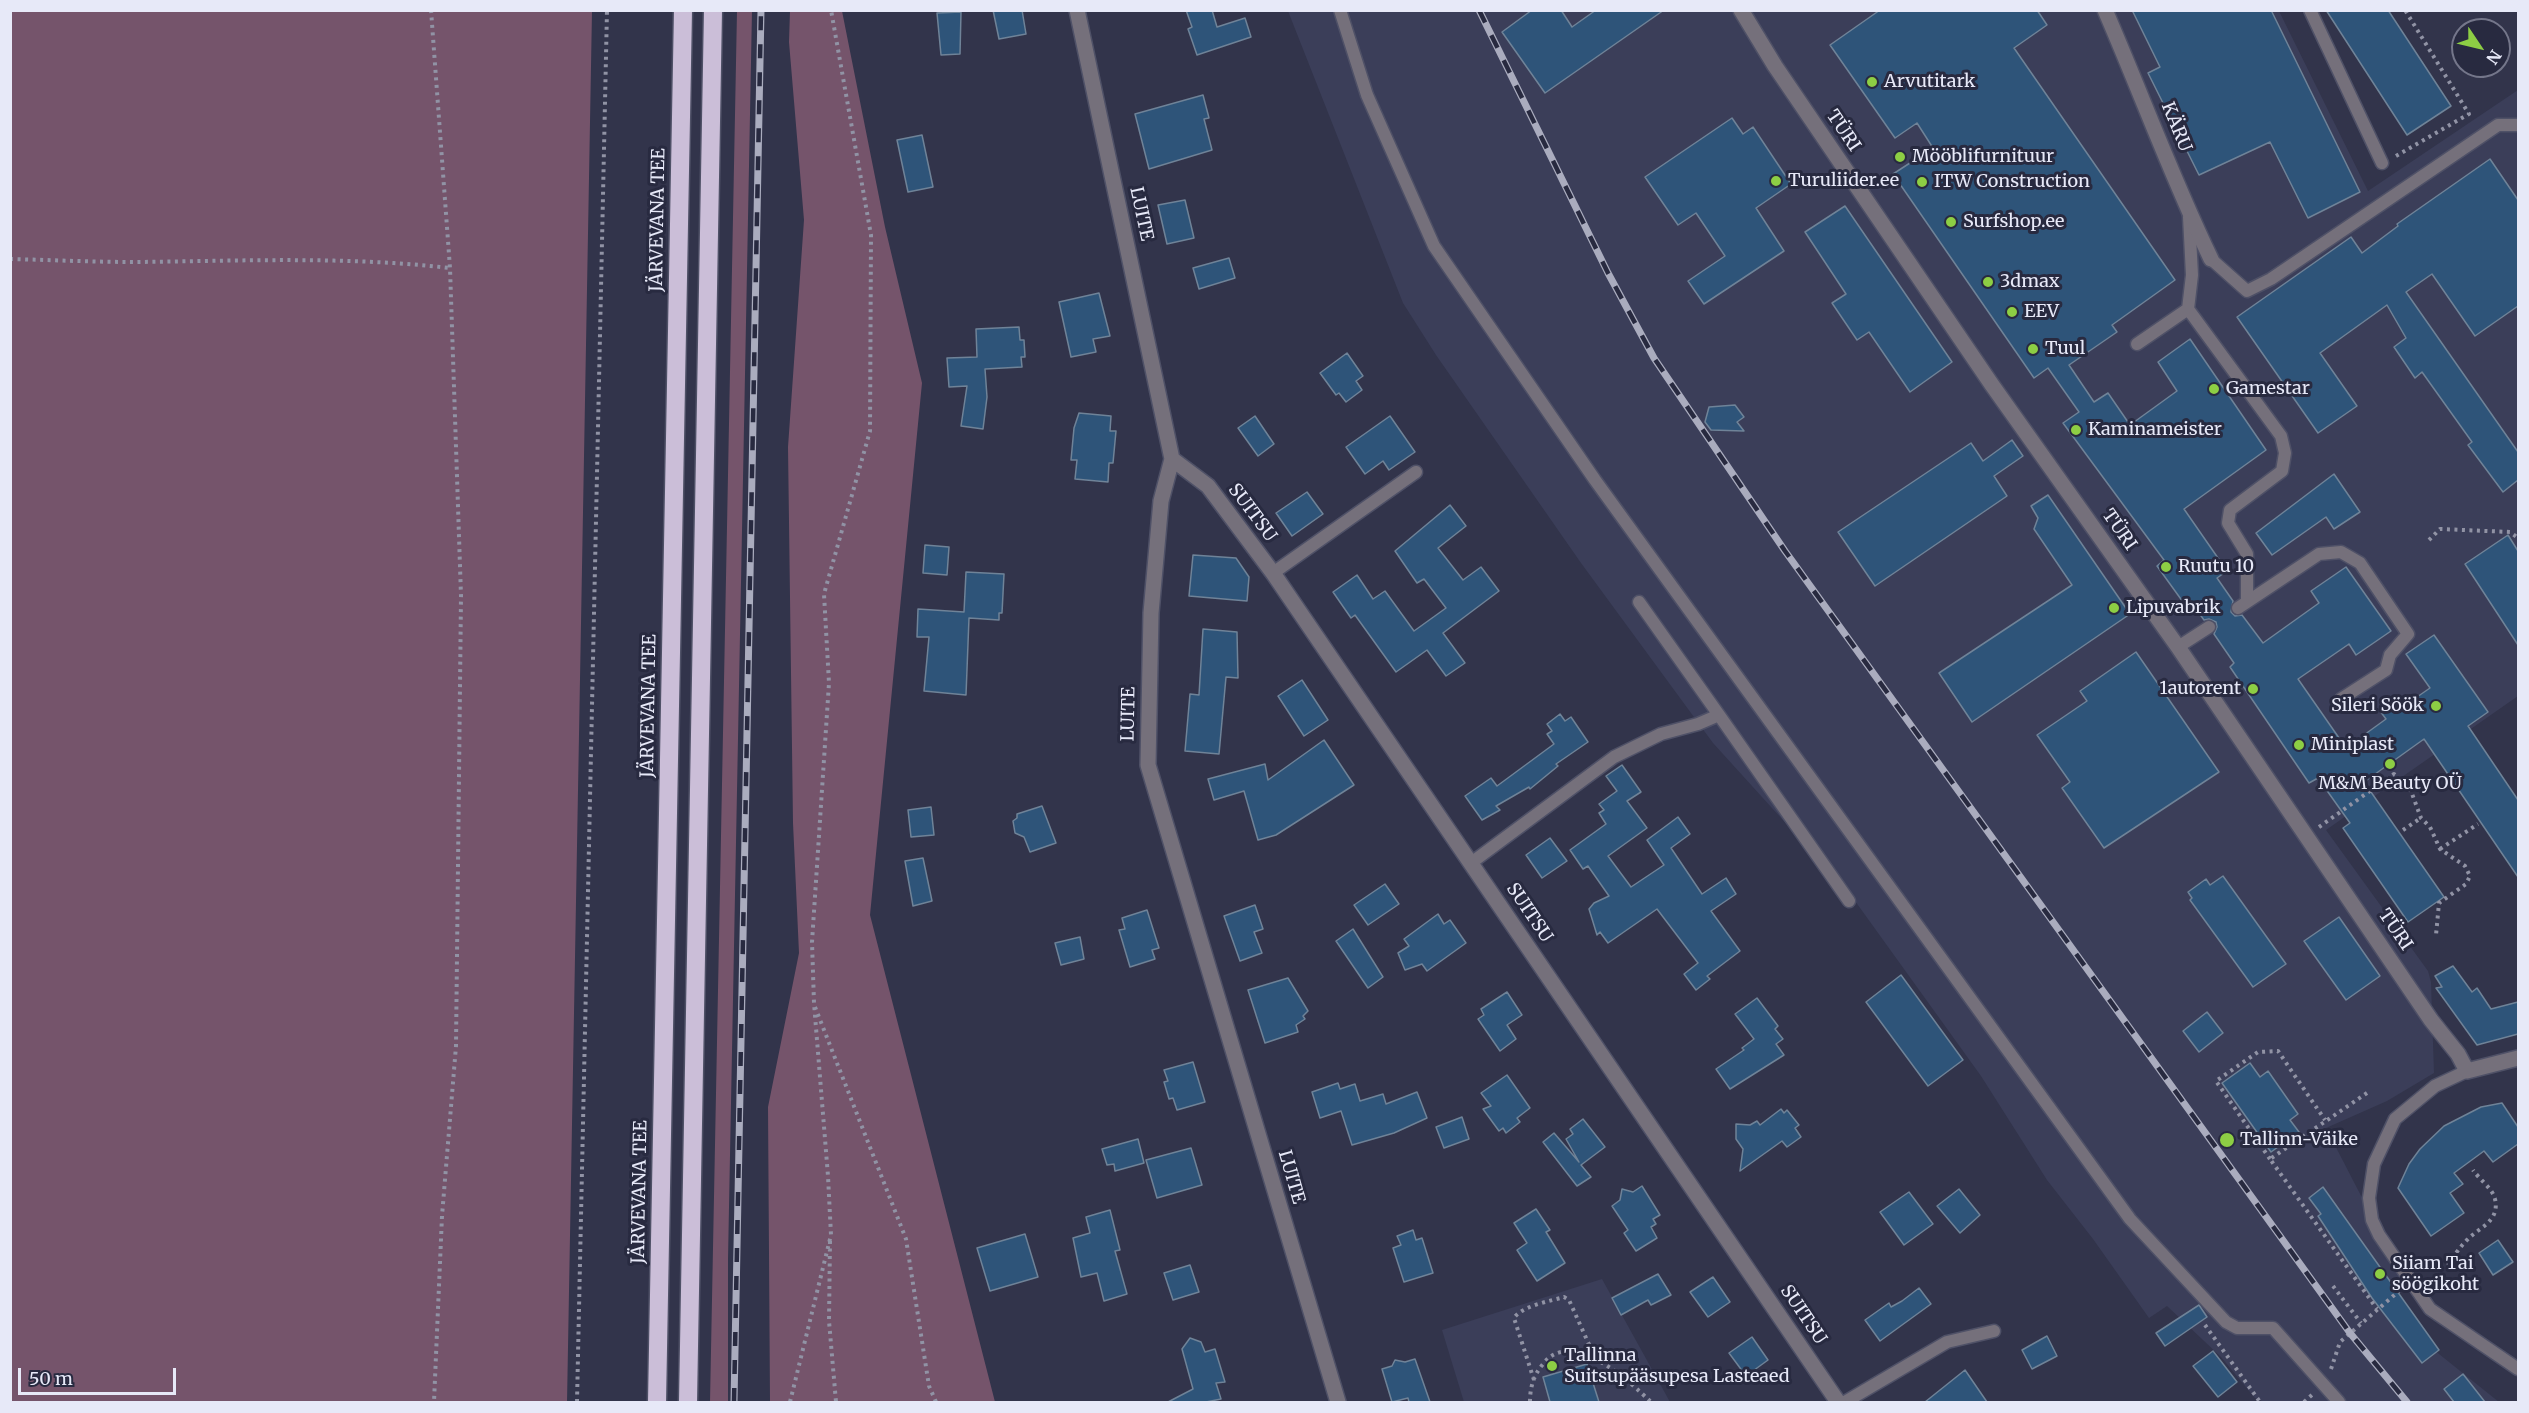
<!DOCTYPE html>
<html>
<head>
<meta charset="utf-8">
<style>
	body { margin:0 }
	#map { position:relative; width:2529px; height:1413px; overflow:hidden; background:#32344b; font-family:Merriweather,serif }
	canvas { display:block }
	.frame { position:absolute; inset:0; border:12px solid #e7e9f8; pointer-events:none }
	.north { position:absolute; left:2451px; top:18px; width:60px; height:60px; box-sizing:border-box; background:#282a40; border:2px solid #74768a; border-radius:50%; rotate:125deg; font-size:16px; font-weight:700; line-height:24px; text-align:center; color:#e7e9f8 }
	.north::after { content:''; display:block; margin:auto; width:21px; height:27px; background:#8dce44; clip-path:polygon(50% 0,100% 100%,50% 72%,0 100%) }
	.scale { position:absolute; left:18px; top:1368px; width:158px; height:27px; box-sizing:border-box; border:3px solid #e7e9f8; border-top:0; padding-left:8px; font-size:18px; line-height:21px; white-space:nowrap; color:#e7e9f8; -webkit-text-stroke:4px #282a40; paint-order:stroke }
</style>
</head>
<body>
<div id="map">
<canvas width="2529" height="1413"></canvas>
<div class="frame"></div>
<div class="north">N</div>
<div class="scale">50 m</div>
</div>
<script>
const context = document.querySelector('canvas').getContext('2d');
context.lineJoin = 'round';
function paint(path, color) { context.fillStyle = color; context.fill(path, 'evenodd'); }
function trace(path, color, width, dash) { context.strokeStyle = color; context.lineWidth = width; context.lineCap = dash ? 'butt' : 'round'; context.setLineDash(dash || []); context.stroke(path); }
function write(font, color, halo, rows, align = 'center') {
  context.font = font + ' Merriweather,serif'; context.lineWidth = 6; context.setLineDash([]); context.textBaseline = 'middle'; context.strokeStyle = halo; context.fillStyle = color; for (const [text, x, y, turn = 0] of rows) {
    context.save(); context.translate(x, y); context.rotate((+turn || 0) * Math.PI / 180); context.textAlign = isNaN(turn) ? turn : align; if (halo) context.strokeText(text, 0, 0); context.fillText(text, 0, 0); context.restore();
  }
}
paint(new Path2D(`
	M1288,11H2279L2368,191L2518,90V696L2326,830L2428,971L2431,982L2434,1073L2387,1101L2326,1128L2404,1279L2374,1302L2499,1402H2264L2255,1398L2221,1357L2167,1306L2149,1318L2093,1239L2047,1180L1981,1076L1850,894L1713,743L1581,563L1436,355L1403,303Z
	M1602,1279L1670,1402H1464L1442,1330Z`), '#3b3e59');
paint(new Path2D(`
	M752,10L728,1259V1402H710L737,11Z
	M10,11H592L567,1402H11Z
	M790,11H842L885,227L922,383L870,915L995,1402H770L768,1107L799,953L793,823L788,447L804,220L789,42Z`), '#75546b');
const building = new Path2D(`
	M993,10H1022L1026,34L999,39Z
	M1186,10H1212L1217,27L1245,18L1251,37L1197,55L1188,29L1192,27Z
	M1532,10H1561L1572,27L1596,10H1664L1545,93L1502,32Z
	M1880,10H2037L2047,25L2014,48L2175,280L2112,325L2117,332L2069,365L2094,402L2108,393L2130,425L2177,391L2158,362L2190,339L2266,450L2184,509L2227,571L2217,578L2233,601L2231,612L2235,616L2242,615L2263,643L2319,603L2311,591L2346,567L2391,631L2356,655L2349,644L2298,679L2346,748L2386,719L2380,711L2398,697L2404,706L2430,688L2406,654L2434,635L2488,712L2468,726L2518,800V877L2424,739L2364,782L2444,897L2408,922L2343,828L2350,823L2318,778L2309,783L2230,667L2234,663L2214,634L2217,627L2216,622L2209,619L2204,620L2188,598L2183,602L2157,566L2164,560L2063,423L2079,412L2048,368L2034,378L1893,174L1933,148L1917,123L1895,138L1830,45Z
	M2132,10H2271L2360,192L2308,218L2270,142L2199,175L2148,73L2160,67Z
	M2326,10H2388L2451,106L2407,135Z
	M961,12L960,54L941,55L937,13Z
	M1203,95L1209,118L1204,119L1212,150L1149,169L1135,114Z
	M1732,118L1743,134L1753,127L1791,184L1756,208L1784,251L1704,304L1688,281L1725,256L1696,213L1678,225L1645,177Z
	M922,135L933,187L908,192L897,140Z
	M2490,159L2518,200V306L2475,336L2432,274L2406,292L2518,452V480L2503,492L2468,445L2472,442L2422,372L2415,378L2394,347L2406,338L2387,305L2320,353L2357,406L2318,433L2237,317L2351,237L2362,253L2398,226L2397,224Z
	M1185,200L1194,238L1167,244L1158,205Z
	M1845,206L1952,362L1910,392L1869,332L1857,340L1832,303L1846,294L1805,232Z
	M1229,258L1235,278L1199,289L1193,268Z
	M1099,293L1110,336L1093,339L1096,352L1071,357L1059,302Z
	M1019,327L1020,340H1024L1025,357H1021L1022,367L985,369L987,397L983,429L961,426L967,386L949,387L947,358L977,357L976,329Z
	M1347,353L1363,376L1356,381L1362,390L1346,402L1339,393L1336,395L1320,373Z
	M1735,405L1744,417L1737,422L1744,431L1711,430L1705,422L1709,407Z
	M1079,413L1111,416L1110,431H1116L1113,463H1109L1108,482L1075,479L1077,460H1071L1074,428Z
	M1255,416L1274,444L1258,456L1238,428Z
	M1390,416L1415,452L1389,470L1383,461L1365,474L1346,447Z
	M2012,440L2023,456L1994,476L2007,496L1875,586L1838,532L1971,443L1983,461Z
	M2334,474L2360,512L2334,529L2326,517L2272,555L2256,533Z
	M1307,492L1323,514L1292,536L1276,513Z
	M2048,495L2130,614L1972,722L1939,673L2072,585L2034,529L2038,518L2031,506Z
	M1450,505L1466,526L1438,548L1463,580L1481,567L1499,591L1443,633L1465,663L1446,676L1427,650L1396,672L1355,615L1351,618L1333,592L1357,575L1373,599L1385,591L1414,631L1446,608L1424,579L1417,583L1395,551Z
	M2508,535L2518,551V645L2465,564Z
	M925,545L949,547L947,575L923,573Z
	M1193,555L1236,558L1249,577L1247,601L1189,596Z
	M966,572L1004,574L1002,613H999V620L969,618L966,695L924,691L929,637H917L918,609L964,612Z
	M1203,629L1237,632L1238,678L1226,677L1219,754L1185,751L1190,694L1199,695Z
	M2136,652L2219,772L2104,848L2062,788L2070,782L2037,735L2087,701L2080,691Z
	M1302,680L1328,720L1304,736L1278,696Z
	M1560,714L1565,721L1571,717L1588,742L1556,764L1558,766L1530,789L1529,787L1496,806L1500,810L1482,820L1465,796L1491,778L1497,786L1554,744L1547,734L1552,731L1547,724Z
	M1324,740L1354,785L1276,835L1258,840L1244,791L1214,800L1208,779L1265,764L1268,780Z
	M1622,765L1641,792L1627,801L1647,828L1608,856L1631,887L1664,865L1647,840L1678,817L1690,834L1671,848L1702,894L1726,878L1736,894L1711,911L1740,951L1707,976L1710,979L1696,990L1684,974L1698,963L1657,909L1608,943L1600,932L1597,935L1589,909L1594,903L1609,896L1588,866L1583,869L1570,850L1606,824L1599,813L1604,810L1599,804L1617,791L1606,776Z
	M1042,806L1056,843L1030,852L1024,837L1015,833L1013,821L1017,818V814Z
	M931,807L934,835L911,837L908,810Z
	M1550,838L1567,861L1542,878L1526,855Z
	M923,858L932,901L913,906L905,861Z
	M2223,876L2286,964L2253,987L2190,900L2192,898L2188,892L2206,879L2210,885Z
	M1385,884L1399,904L1368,925L1354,905Z
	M1255,905L1263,929L1254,932L1262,953L1240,961L1224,916Z
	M1147,910L1159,948L1152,950L1155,959L1130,967L1119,930L1125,929L1122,918Z
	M1438,914L1444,924L1450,920L1466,943L1427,971L1422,964L1405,970L1398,953L1409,946L1404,939Z
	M2339,917L2380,976L2346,1000L2304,941Z
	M1353,929L1383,977L1368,988L1336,941Z
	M1080,937L1084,959L1061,965L1055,943Z
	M2453,966L2472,992L2477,988L2491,1009L2518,1002V1034L2477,1045L2436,988L2442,987L2435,976Z
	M1901,975L1963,1060L1928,1086L1866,1002Z
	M1288,978L1308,1011L1303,1016L1305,1019L1296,1025L1298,1032L1265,1043L1248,990Z
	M1507,992L1522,1015L1507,1025L1516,1039L1500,1051L1478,1019L1484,1015L1481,1009Z
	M1757,998L1778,1026L1775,1029L1783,1039L1776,1044L1784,1055L1730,1089L1716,1069L1744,1050L1742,1048L1754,1039L1735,1014Z
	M2207,1012L2223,1033L2199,1052L2183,1031Z
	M1193,1062L1205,1102L1177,1110L1173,1098L1169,1099L1164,1082L1168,1081L1164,1070Z
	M2250,1063L2260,1077L2268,1071L2298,1114L2290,1120L2299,1132L2271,1152L2222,1083Z
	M1507,1075L1530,1108L1517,1118L1520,1122L1506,1133L1503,1128L1499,1131L1483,1109L1491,1106L1481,1093Z
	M1338,1083L1340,1089L1355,1084L1360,1101L1383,1094L1386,1104L1417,1092L1427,1118L1394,1133L1352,1145L1341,1111L1320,1118L1312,1092Z
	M2502,1103L2518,1127V1144L2493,1162L2484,1151L2454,1173L2463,1184L2450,1193L2464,1213L2431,1236L2398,1188L2409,1164L2420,1149L2444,1126L2481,1107Z
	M1781,1109L1784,1113L1787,1110L1799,1125L1795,1128L1801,1137L1787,1147L1782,1141L1740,1171L1743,1149L1736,1139V1124L1750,1125L1757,1121L1760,1125Z
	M1462,1117L1469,1139L1444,1148L1436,1127Z
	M1583,1119L1605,1147L1581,1165L1591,1177L1577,1186L1543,1142L1554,1133L1579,1162L1566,1139L1573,1134L1570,1129Z
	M1138,1139L1144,1163L1115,1171L1114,1164L1107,1165L1102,1149Z
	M1191,1148L1202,1185L1157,1198L1146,1160Z
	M1642,1186L1660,1215L1653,1219L1656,1224L1651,1227L1657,1238L1636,1251L1624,1233L1628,1230L1612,1206L1620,1200L1622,1189L1633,1192Z
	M2323,1187L2439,1350L2422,1363L2372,1298L2318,1216L2321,1214L2309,1198Z
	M1959,1189L1980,1215L1960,1233L1937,1206Z
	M1909,1192L1933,1224L1904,1245L1880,1212Z
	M1536,1209L1550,1230L1546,1232L1565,1263L1537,1281L1517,1250L1527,1243L1514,1223Z
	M1110,1210L1120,1250L1115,1251L1127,1294L1104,1301L1097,1273L1081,1277L1073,1238L1090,1233L1086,1217Z
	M1413,1230L1416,1240L1422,1238L1433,1273L1404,1282L1393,1248L1401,1245L1397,1236Z
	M1025,1234L1038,1277L990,1291L977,1248Z
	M2498,1240L2513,1262L2493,1275L2479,1253Z
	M1190,1265L1199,1292L1173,1300L1164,1273Z
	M1658,1274L1671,1295L1651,1305L1648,1300L1621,1315L1612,1298Z
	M1713,1277L1730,1302L1708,1317L1690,1292Z
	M1919,1288L1931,1304L1880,1341L1865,1320L1889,1303L1891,1307L1902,1301Z
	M2199,1305L2207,1317L2165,1346L2156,1333Z
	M2047,1336L2057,1356L2032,1369L2022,1350Z
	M1752,1337L1768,1360L1746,1376L1729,1353Z
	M1190,1338L1201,1342L1205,1352L1215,1349L1225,1382L1216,1383L1221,1399L1206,1402H1168L1193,1389L1182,1349Z
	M2213,1351L2237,1382L2218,1397L2193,1366Z
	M1415,1359L1430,1402H1409L1408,1398L1392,1402L1382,1369L1392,1366L1395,1360L1405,1362Z
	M1587,1364L1599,1402H1550L1543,1377Z
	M1965,1370L1987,1402H1925Z
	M2463,1374L2485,1402H2454L2444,1389Z`);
paint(building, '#2e5479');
trace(building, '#6f8398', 1.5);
const lane = new Path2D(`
	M1340,10L1367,95L1434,246L1595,480L2130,1219L2226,1322L2237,1328H2273L2339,1402
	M2310,10L2382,163
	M2189,217L2192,275L2188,309L2281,436L2285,453L2282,471L2230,510L2228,523L2247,554V602
	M2211,259L2247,291L2271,279L2498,125H2518
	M2137,344L2188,309
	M1273,573L1416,472
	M1639,602L1719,715
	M2238,608L2319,554L2341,552L2360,563L2408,634L2390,655L2386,670L2341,699
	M2178,647L2209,627
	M1471,863L1614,757L1661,734L1698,724L1719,715L1849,901
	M2467,1071L2435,1086L2395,1119L2374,1164L2369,1198L2372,1220L2379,1235L2430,1309L2518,1369
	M1845,1402L1947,1342L1994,1331`);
const street = new Path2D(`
	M1077,10L1172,459L1161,501L1151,613L1148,765L1338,1402
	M1741,10L1775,66L1992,385L2178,647L2431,1020L2458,1054L2467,1071L2518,1058
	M2105,10C2141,93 2172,178 2211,259
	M1172,459L1208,486L1273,573L1838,1402`);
const highway = new Path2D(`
	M657,1402L683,10
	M688,1402L713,10`);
trace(lane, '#4f5167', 15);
trace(street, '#4f5167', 18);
trace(highway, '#4f5167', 21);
trace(new Path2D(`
	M431,10L450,268L461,596L456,1046L442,1216L434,1402
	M2396,156L2469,114L2405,10
	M10,259C52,260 93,262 134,262C239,261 345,256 450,268
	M2429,540L2440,529L2510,532L2518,538
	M2319,827L2394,774L2411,791L2421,818L2430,827L2440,849L2465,866L2470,876L2466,884L2439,903L2436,935
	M2403,830L2421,818
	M2440,849L2478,824
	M815,1007L906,1239L929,1386L936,1402
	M2367,1093L2270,1159L2377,1309
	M2270,1159L2216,1081L2258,1052L2278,1051L2325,1120
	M830,1241L829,1321L836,1402
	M2424,1267C2452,1269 2452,1254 2468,1239C2480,1227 2500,1221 2495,1199C2493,1189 2479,1179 2473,1170
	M2333,1286L2361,1323
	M2205,1325L2260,1402
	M2331,1369L2340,1342L2399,1291
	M1534,1380L1514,1318C1522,1306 1550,1301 1564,1297L1569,1300L1596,1360
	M577,1402L607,10
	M790,1402L831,1235L828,1176L814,1003L812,942L829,683L824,594L870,431L871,235L831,10
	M1530,1402C1530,1388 1533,1376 1543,1364C1571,1327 1628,1380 1651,1402
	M2304,1402L2313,1394`), '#9193a5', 4, [3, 4.5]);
trace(lane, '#75707b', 12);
trace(street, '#75707b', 15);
trace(highway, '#cbbed8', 18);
const rail = new Path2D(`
	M1479,10L1608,273L1654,358L1785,551L2350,1333L2407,1402
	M734,1402L761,10`);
trace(rail, '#aaacbe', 7);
trace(rail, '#282a40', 4.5, [14]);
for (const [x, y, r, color] of [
	[1872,82,6,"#8dce44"],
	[1900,157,6,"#8dce44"],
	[1776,181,6,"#8dce44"],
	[1922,182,6,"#8dce44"],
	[1951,222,6,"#8dce44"],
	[1988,282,6,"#8dce44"],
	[2012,312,6,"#8dce44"],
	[2033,349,6,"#8dce44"],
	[2214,389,6,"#8dce44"],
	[2076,430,6,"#8dce44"],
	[2166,567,6,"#8dce44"],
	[2114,608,6,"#8dce44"],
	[2253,689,6,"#8dce44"],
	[2436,706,6,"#8dce44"],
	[2299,745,6,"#8dce44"],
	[2390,764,6,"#8dce44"],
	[2227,1140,8,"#8dce44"],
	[2380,1274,6,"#8dce44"],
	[1552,1366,6,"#8dce44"]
]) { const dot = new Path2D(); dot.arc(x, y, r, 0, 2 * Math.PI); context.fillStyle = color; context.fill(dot); trace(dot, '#282a40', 2); }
write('18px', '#e7e9f8', '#282a40', [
	["Arvutitark",1884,82],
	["Mööblifurnituur",1912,157],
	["Turuliider.ee",1788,181],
	["ITW Construction",1934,182],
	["Surfshop.ee",1963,222],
	["3dmax",2000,282],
	["EEV",2024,312],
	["Tuul",2045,349],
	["Gamestar",2226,389],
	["Kaminameister",2088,430],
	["Ruutu 10",2178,567],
	["Lipuvabrik",2126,608],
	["1autorent",2241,689,"right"],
	["Sileri Söök",2424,706,"right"],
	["Miniplast",2311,745],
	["M&M Beauty OÜ",2390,784,"center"],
	["Tallinn-Väike",2240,1140],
	["Siiam Tai",2392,1264],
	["söögikoht",2392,1285],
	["Tallinna",1564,1356],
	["Suitsupääsupesa Lasteaed",1564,1377]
], 'left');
write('18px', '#e7e9f8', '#282a40', [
	["KÄRU",2176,127,68],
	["TÜRI",1843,131,56],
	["LUITE",1141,214,78],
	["JÄRVEVANA TEE",658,220,-89],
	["SUITSU",1252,513,53],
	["TÜRI",2119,530,55],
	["JÄRVEVANA TEE",649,706,-89],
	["LUITE",1129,714,-89],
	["SUITSU",1529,913,56],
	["TÜRI",2395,930,56],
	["LUITE",1291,1177,74],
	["JÄRVEVANA TEE",640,1192,-89],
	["SUITSU",1803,1315,56]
]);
</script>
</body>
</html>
